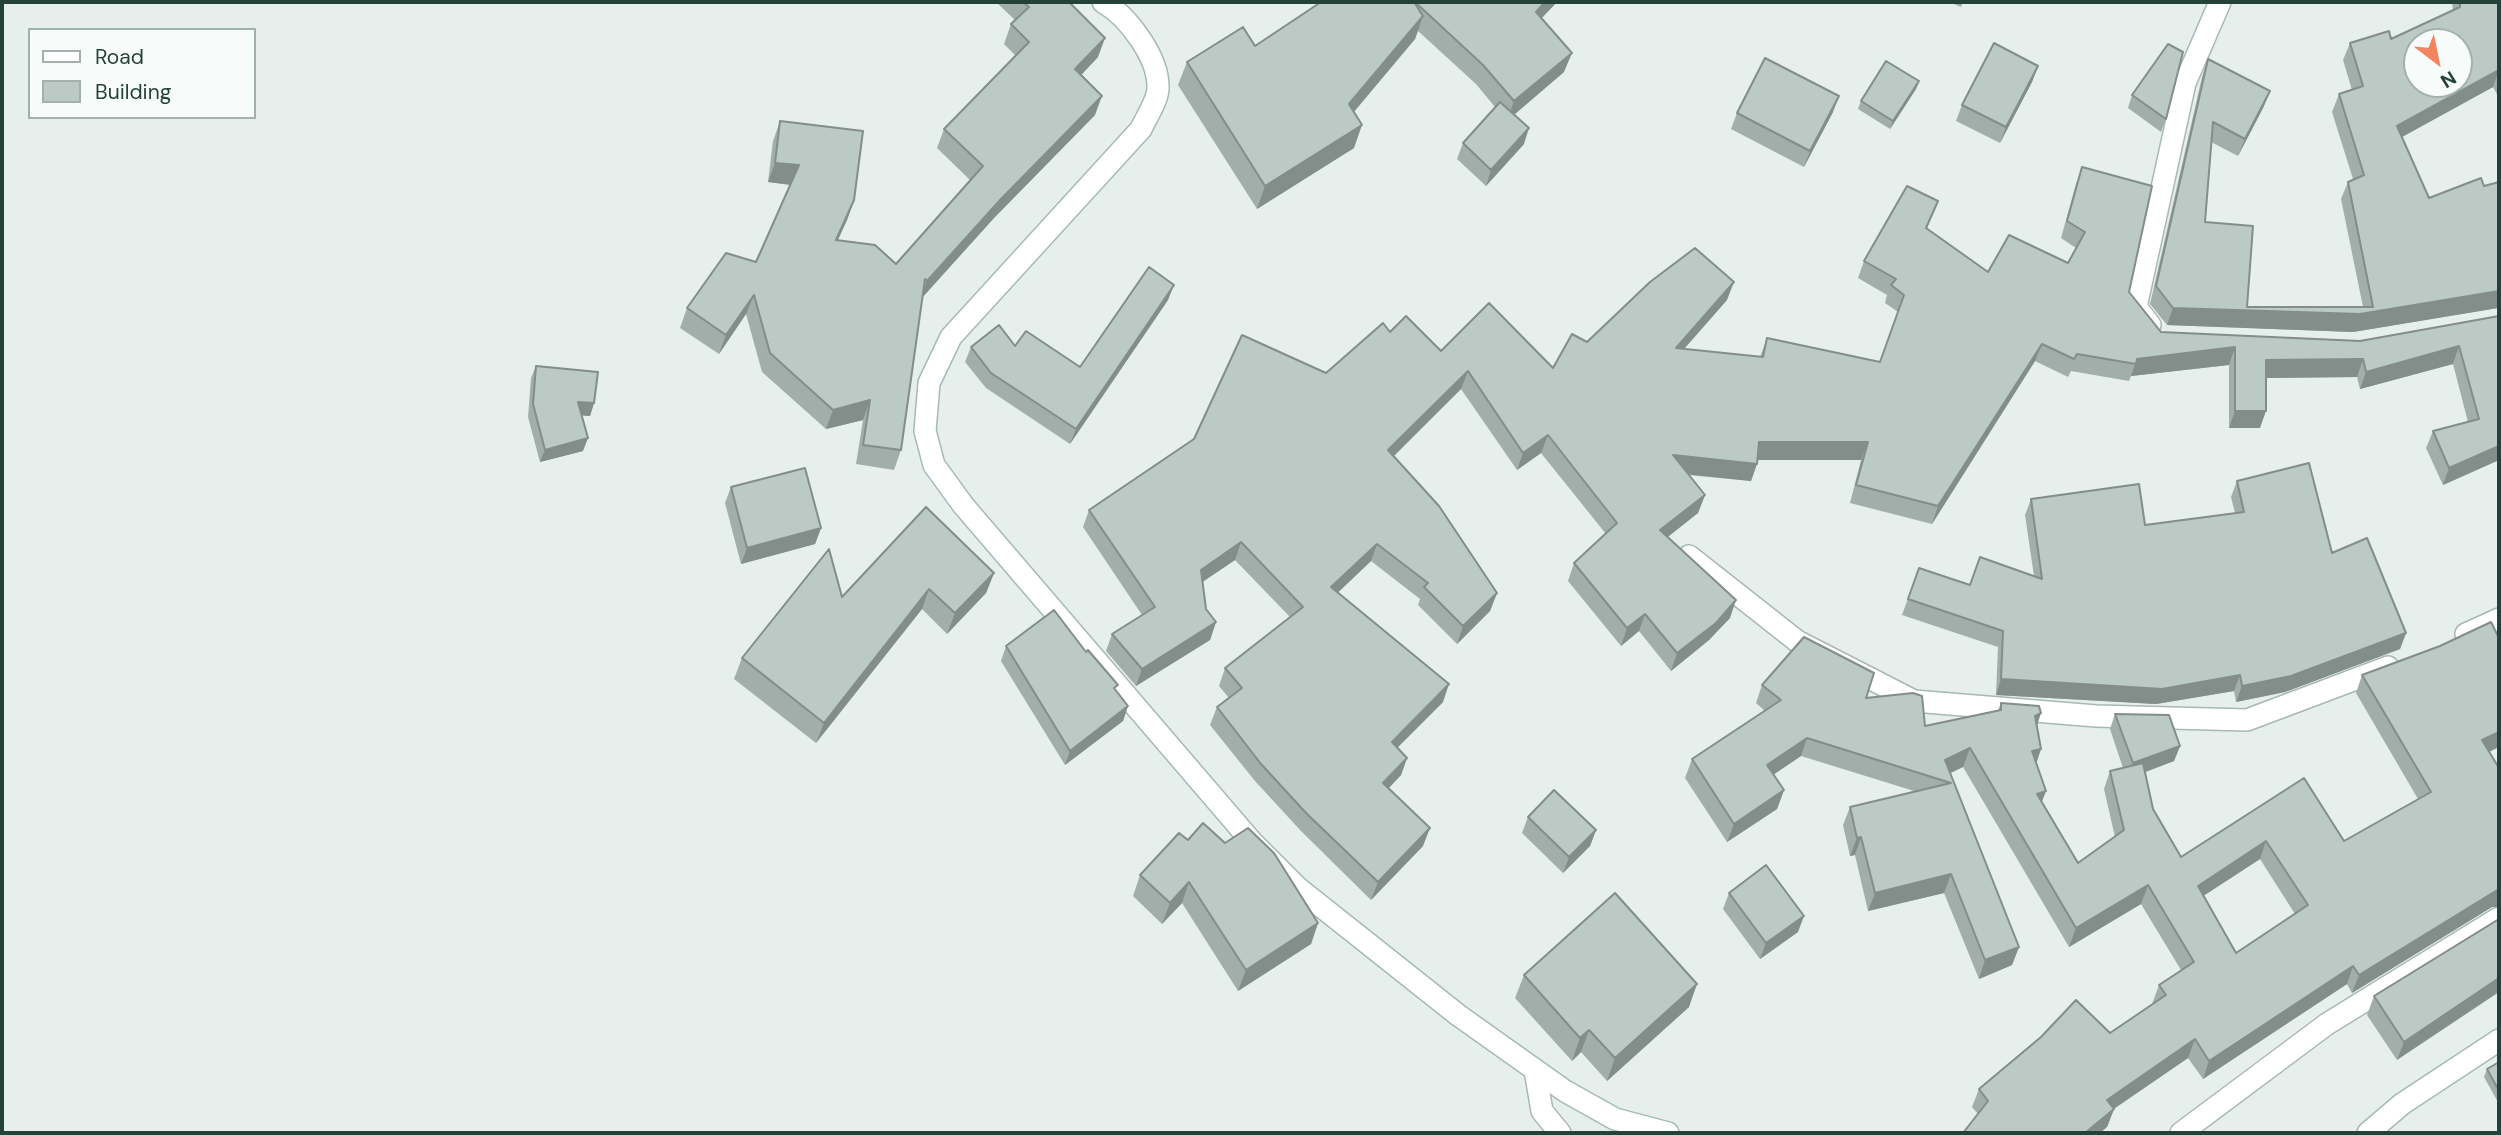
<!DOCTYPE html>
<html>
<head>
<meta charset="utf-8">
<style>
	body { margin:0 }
	#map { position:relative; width:2501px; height:1135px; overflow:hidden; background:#e6efeb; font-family:"DM Sans",sans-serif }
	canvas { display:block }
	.frame { position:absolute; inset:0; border:4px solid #24423a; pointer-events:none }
	.legend { position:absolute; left:28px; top:28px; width:228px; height:91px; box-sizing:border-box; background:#f7fbf9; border:2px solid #a3b1ad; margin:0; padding:9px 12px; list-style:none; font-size:21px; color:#24423a }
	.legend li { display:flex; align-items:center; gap:14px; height:35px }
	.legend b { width:35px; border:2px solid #a3b1ad }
	.north { position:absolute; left:2403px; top:28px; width:70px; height:70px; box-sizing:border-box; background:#f7fbf9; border:2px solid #a3b1ad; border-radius:50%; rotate:148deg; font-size:19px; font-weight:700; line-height:28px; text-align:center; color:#24423a }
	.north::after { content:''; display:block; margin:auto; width:24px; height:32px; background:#f4845f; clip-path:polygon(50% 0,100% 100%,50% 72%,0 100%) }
</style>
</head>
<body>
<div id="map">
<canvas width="2501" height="1135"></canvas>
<div class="frame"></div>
<ul class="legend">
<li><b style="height:9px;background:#fff"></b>Road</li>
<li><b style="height:19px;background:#bbcac4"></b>Building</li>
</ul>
<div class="north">N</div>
</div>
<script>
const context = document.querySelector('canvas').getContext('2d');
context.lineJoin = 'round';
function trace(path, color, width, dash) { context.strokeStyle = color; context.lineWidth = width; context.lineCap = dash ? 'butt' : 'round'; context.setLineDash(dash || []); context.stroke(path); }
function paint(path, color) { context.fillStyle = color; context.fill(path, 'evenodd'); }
const street = new Path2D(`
	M2150,325L2136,307L2185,83L2220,2
	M1689,556L1797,641L1914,701L2096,716L2247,720L2388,667
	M2466,634L2499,619
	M1535,1070L1542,1111L1560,1133
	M2181,1133L2327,1024L2499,918`);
const secondary = new Path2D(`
	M1103,2C1128,16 1159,58 1158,88C1158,100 1146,118 1141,129L951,337L929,383L925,431L934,465L963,505L1252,842L1298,888L1458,1015L1565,1091L1615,1119L1668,1133
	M2368,1133L2402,1104L2499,1040`);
trace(street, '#a8b8b2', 24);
trace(secondary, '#a4bbb3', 24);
trace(street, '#fff', 21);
trace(secondary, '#fff', 21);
paint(new Path2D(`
	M996,2H1069L1098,57L1081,75L1095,115L994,218L922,298L901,450L894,470L856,464L863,420L826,429L762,372L746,314L719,354L680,328L687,308L756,262L791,185L768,182L773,141L780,121L854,200L847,220L838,240L896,264L970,180L937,148L944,129L1016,56L1004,44L1011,24L1015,20Z
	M1321,2H1557L1542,18L1564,72L1514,114L1524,144L1486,186L1457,159L1463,143L1495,107L1476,84L1418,31L1415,39L1354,112V148L1257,209L1178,85L1187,62L1255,46Z
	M1949,2H1963L1961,7Z
	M2452,2H2499V98L2493,87L2402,137L2429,198L2484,186L2499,182V309L2498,308L2353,332L2167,325L2150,304L2202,77L2208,59L2270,91L2263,108L2238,156L2211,142L2205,222L2247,307H2363L2341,199L2348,182L2353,179L2332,112L2339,94L2352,90L2343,60L2350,43L2391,39L2453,10Z
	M2038,66L2032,82L2000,143L1956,121L1962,105Z
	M1919,81L1916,89L1890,129L1858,109L1861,101Z
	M2132,95L2166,119L2161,132L2128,108Z
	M1833,112L1804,167L1731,129L1737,113Z
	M2082,167L2129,292L2161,332L2360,341L2499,316V460L2443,485L2426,448L2433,431L2468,422L2453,364L2360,389L2357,377L2266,378L2260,428H2229V365L2131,376L2129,381L2071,371L2068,377L2035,361L1932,524L1850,503L1861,460H1758L1751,481L1688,475L1705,495L1698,513L1667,537L1730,618L1709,640L1671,671L1639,631L1621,646L1568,581L1574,563L1606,534L1541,453L1517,470L1461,389L1393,456L1497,593L1490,611L1457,644L1418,605L1420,599L1371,561L1338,592L1443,702L1397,748L1407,758L1401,775L1388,788L1423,846L1371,900L1301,831L1255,781L1210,725L1217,707L1229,698L1219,686L1225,668L1290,617L1235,560L1202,582L1206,609L1216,622L1210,640L1136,686L1106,651L1112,634L1142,615L1083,527L1089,510L1326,373L1390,332L1441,351L1553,368L1587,342L1727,300L1684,349L1760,357L1767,338L1880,362L1898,312L1885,303L1887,295L1858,278L1864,261L1938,201L1927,228L1988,272L2068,263L2076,248L2061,238L2076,184Z
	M1168,300L1070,444L986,388L965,362L971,347L1015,346L1080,367Z
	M536,366L594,403L590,416L582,415L583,451L540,462L528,417L531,378Z
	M2237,481L2332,553L2406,633L2400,649L2285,692L2236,702L2234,691L2156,704L1996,695L1998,647L1902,615L1919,568L1970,585L2034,576L2025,515L2031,499L2145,525L2235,513L2231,497Z
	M731,487L821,528L815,544L741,564L725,503Z
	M994,573L986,593L947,634L922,609L816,743L734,679L742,658L842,597Z
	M1006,646L1116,691L1128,706L1123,721L1065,765L1001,661Z
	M2362,675L2489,752L2499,768V907H2492L2352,993L2347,984L2203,1079L2188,1058L2114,1109L2107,1127L1978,1114L1972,1107L1979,1089L2110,1033L2152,1004L2159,985L2181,970L2141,904L2069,947L1963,767L1950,773L2019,947L2012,965L1979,979L1944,893L1868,911L1855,855L1850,856L1843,825L1850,807L1914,791L1801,756L1774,774L1784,790L1777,809L1727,842L1685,778L1692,759L1765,711L1756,703L1762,685L1866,698L1925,726L1998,710L2001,703L2037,726L2041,749L2036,763L2046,791L2042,801L2078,863L2115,837L2104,789L2110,771L2123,768L2110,729L2115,714L2180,746L2174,761L2145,772L2153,809L2181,857L2304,778L2344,841L2418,799L2356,693ZM2260,859L2295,914L2236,953L2203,896Z
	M1528,817L1596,830L1590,846L1563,873L1522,833Z
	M1188,840L1225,843L1318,923L1311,944L1238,991L1182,903L1162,924L1133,896L1140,875Z
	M1729,893L1798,932L1760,959L1723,909Z
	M2499,919L2397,1060L2367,1015L2374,996Z
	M1524,975L1689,1007L1607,1081L1581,1052L1572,1061L1515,998Z
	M2499,1062V1104L2484,1077L2487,1069Z`), '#a1aea9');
paint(new Path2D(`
	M1545,2H1557L1529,31L1536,12Z
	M1423,16L1415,39L1341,127L1349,104Z
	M1105,38L1098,57L1068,89L1075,69Z
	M1572,53L1564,72L1507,121L1514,101Z
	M2038,66L2032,82L2000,143L2006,127Z
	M2499,70L2493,87L2391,143L2397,126Z
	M1919,81L1916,89L1890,129L1893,121Z
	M2270,91L2263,108L2238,156L2245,139Z
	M1102,96L1095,115L994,218L919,301L927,281L1001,199Z
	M1839,96L1833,112L1804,167L1810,151Z
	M1362,125L1354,148L1257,209L1265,186Z
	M1529,128L1524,144L1486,186L1491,170Z
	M775,163L799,165L792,185L768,182Z
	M854,200L847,220L829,259L836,240Z
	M1734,282L1727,300L1669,366L1676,348Z
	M1174,285L1168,300L1070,444L1076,429Z
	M2499,291V303L2498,308L2353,332L2167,325L2173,308L2360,314Z
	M754,295L746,314L719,354L726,335Z
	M2042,344L2035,361L1932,524L1938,506Z
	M2459,346L2453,364L2360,389L2366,372Z
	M2235,347L2229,365L2131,376L2137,359Z
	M2363,359L2357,377L2260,378L2266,360Z
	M1468,371L1461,389L1382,468L1388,450Z
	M870,400L863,420L826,429L833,410Z
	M578,402L594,403L590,416L574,415Z
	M2235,411H2266L2260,428H2229Z
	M1548,435L1541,453L1517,470L1523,453Z
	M588,438L583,451L540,462L545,450Z
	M1759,442H1868L1861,460H1753Z
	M2499,446V460L2443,485L2449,468Z
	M1673,455L1757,464L1751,481L1666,472Z
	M1705,495L1698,513L1654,548L1660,530Z
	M821,528L815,544L741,564L747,548Z
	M1241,542L1235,560L1195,587L1201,570Z
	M1377,544L1371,561L1325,605L1331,587Z
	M994,573L986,593L947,634L955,613Z
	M929,589L922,609L816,743L824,723Z
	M1497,593L1490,611L1457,644L1463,626Z
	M1736,600L1730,618L1709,640L1671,671L1677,653Z
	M1645,614L1639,631L1621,646L1627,628Z
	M1216,622L1210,640L1136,686L1142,669Z
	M2406,633L2400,649L2285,692L2236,702L2242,686Z
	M2240,675L2234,691L2156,704L1996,695L2001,679Z
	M1449,684L1443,702L1385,760L1392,742Z
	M1128,706L1123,721L1065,765L1070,751Z
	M2041,713L2035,732V716Z
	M2499,732V747L2475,759L2482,740Z
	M1807,738L1801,756L1761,783L1767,765Z
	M2180,746L2174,761L2127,779L2133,763Z
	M1970,748L1963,767L1938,779L1945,760Z
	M2041,749L2035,767L2032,751Z
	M1407,758L1401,775L1377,801L1383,783Z
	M1784,790L1777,809L1727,842L1734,824Z
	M2046,791L2039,809L2037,794Z
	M1430,828L1423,846L1371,900L1378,882Z
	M1596,830L1590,846L1563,873L1569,857Z
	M1861,837L1855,855L1850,856L1857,838Z
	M2266,841L2260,859L2191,904L2198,886Z
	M1951,874L1944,893L1868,911L1875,893Z
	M1189,882L1182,903L1162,924L1170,903Z
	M2148,885L2141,904L2069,947L2076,928Z
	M2499,889V907H2492L2352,993L2359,975Z
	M1804,916L1798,932L1760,959L1766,943Z
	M1318,923L1311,944L1238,991L1246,970Z
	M2019,947L2012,965L1979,979L1985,960Z
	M2353,966L2347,984L2203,1079L2209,1061Z
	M2499,978V992L2397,1060L2404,1042Z
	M1697,984L1689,1007L1607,1081L1615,1058Z
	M1589,1030L1581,1052L1572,1061L1580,1038Z
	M2195,1039L2188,1058L2100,1118L2107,1100Z
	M2114,1109L2107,1127L2100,1133H2085Z`), '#838d89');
const building = new Path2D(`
	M1023,2H1069L1105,38L1075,69L1102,96L1001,199L927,281L925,279L901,450L863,445L870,400L833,410L770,353L754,295L726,335L687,308L726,253L756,262L799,165L775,163L780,121L863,131L854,200L836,240L875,245L896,264L983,166L944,129L1029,42L1011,24L1029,7Z
	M1321,2H1414L1423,16L1349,104L1362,125L1265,186L1187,62L1243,27L1255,46Z
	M1415,2H1545L1536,12L1572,53L1514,101L1483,65Z
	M2460,2H2499V70L2397,126L2429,198L2481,178L2484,186L2499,182V291L2360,314L2173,308L2156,286L2208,59L2270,91L2245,139L2213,122L2205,222L2253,226L2247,307H2373L2348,182L2364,175L2339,94L2363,86L2350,43L2389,31L2391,39L2460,7ZM2417,42H2459V84H2417Z
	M1994,43L2038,66L2006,127L1962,105Z
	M2168,44L2183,52L2166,119L2132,95Z
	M1765,58L1839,96L1810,151L1737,113Z
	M1886,61L1919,81L1893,121L1861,101Z
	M1500,102L1529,128L1491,170L1463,143Z
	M2082,167L2152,186L2129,292L2161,332L2360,341L2499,316V446L2449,468L2433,431L2479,419L2459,346L2366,372L2363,359L2266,360V411H2235V347L2137,359L2136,364L2077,354L2074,359L2042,344L1938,506L1856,485L1868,442H1759L1757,464L1673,455L1705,495L1660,530L1736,600L1716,623L1677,653L1645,614L1627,628L1574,563L1617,523L1548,435L1523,453L1468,371L1388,450L1439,506L1497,593L1463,626L1424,587L1428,583L1377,544L1331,587L1449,684L1392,742L1407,758L1383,783L1430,828L1378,882L1307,814L1261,764L1217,707L1242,688L1225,668L1303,607L1241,542L1201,570L1206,609L1216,622L1142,669L1112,634L1155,607L1089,510L1194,439L1242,335L1326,373L1383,323L1390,332L1406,316L1441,351L1489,303L1553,368L1572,334L1587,342L1650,282L1695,248L1734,282L1676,348L1763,357L1767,338L1880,362L1904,295L1891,285L1896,279L1864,261L1907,186L1938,201L1926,228L1988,272L2009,235L2068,263L2085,232L2067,221Z
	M1149,267L1174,285L1076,429L991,373L971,347L999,325L1015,346L1026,331L1080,367Z
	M536,366L598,372L594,403L578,402L588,438L545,450L533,404Z
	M2309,463L2332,553L2367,538L2406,633L2291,676L2242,686L2240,675L2162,689L2001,679L2003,631L1908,599L1919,568L1970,585L1980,557L2042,579L2031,499L2139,484L2145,525L2244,512L2237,481Z
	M805,468L821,528L747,548L731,487Z
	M926,507L994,573L955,613L929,589L824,723L742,658L829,549L842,597Z
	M1054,610L1086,652L1088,650L1118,685L1114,688L1128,706L1070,751L1006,646Z
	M2491,622L2499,638V732L2482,740L2499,768V889L2359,975L2353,966L2209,1061L2195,1039L2107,1100L2114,1109L2085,1133H1963L1988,1101L1979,1089L2041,1037L2076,1000L2110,1033L2166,995L2159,985L2194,962L2148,885L2076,928L1970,748L1945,760L2019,947L1985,960L1951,874L1875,893L1861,837L1857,838L1850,807L1951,783L1807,738L1767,765L1784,790L1734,824L1692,759L1781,700L1762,685L1804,637L1874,673L1866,698L1913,693L1922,696L1925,726L2001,710V703L2039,706L2041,713L2035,716L2041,749L2032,751L2046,791L2037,794L2078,863L2124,830L2110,771L2143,763L2153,809L2181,857L2304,778L2344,841L2431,792L2362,675L2440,646ZM2266,841L2308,905L2236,953L2198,886Z
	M2115,714L2169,715L2180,746L2133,763Z
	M1554,790L1596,830L1569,857L1528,817Z
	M1203,823L1225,843L1248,828L1274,853L1318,923L1246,970L1189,882L1170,903L1140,875L1179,833L1188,840Z
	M1766,865L1804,916L1766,943L1729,893Z
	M1615,893L1697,984L1615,1058L1589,1030L1580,1038L1524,975Z
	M2499,919V978L2404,1042L2374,996Z
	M2499,1062V1091L2487,1069Z`);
paint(building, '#bbcac4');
trace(building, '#838d89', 2);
</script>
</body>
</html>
